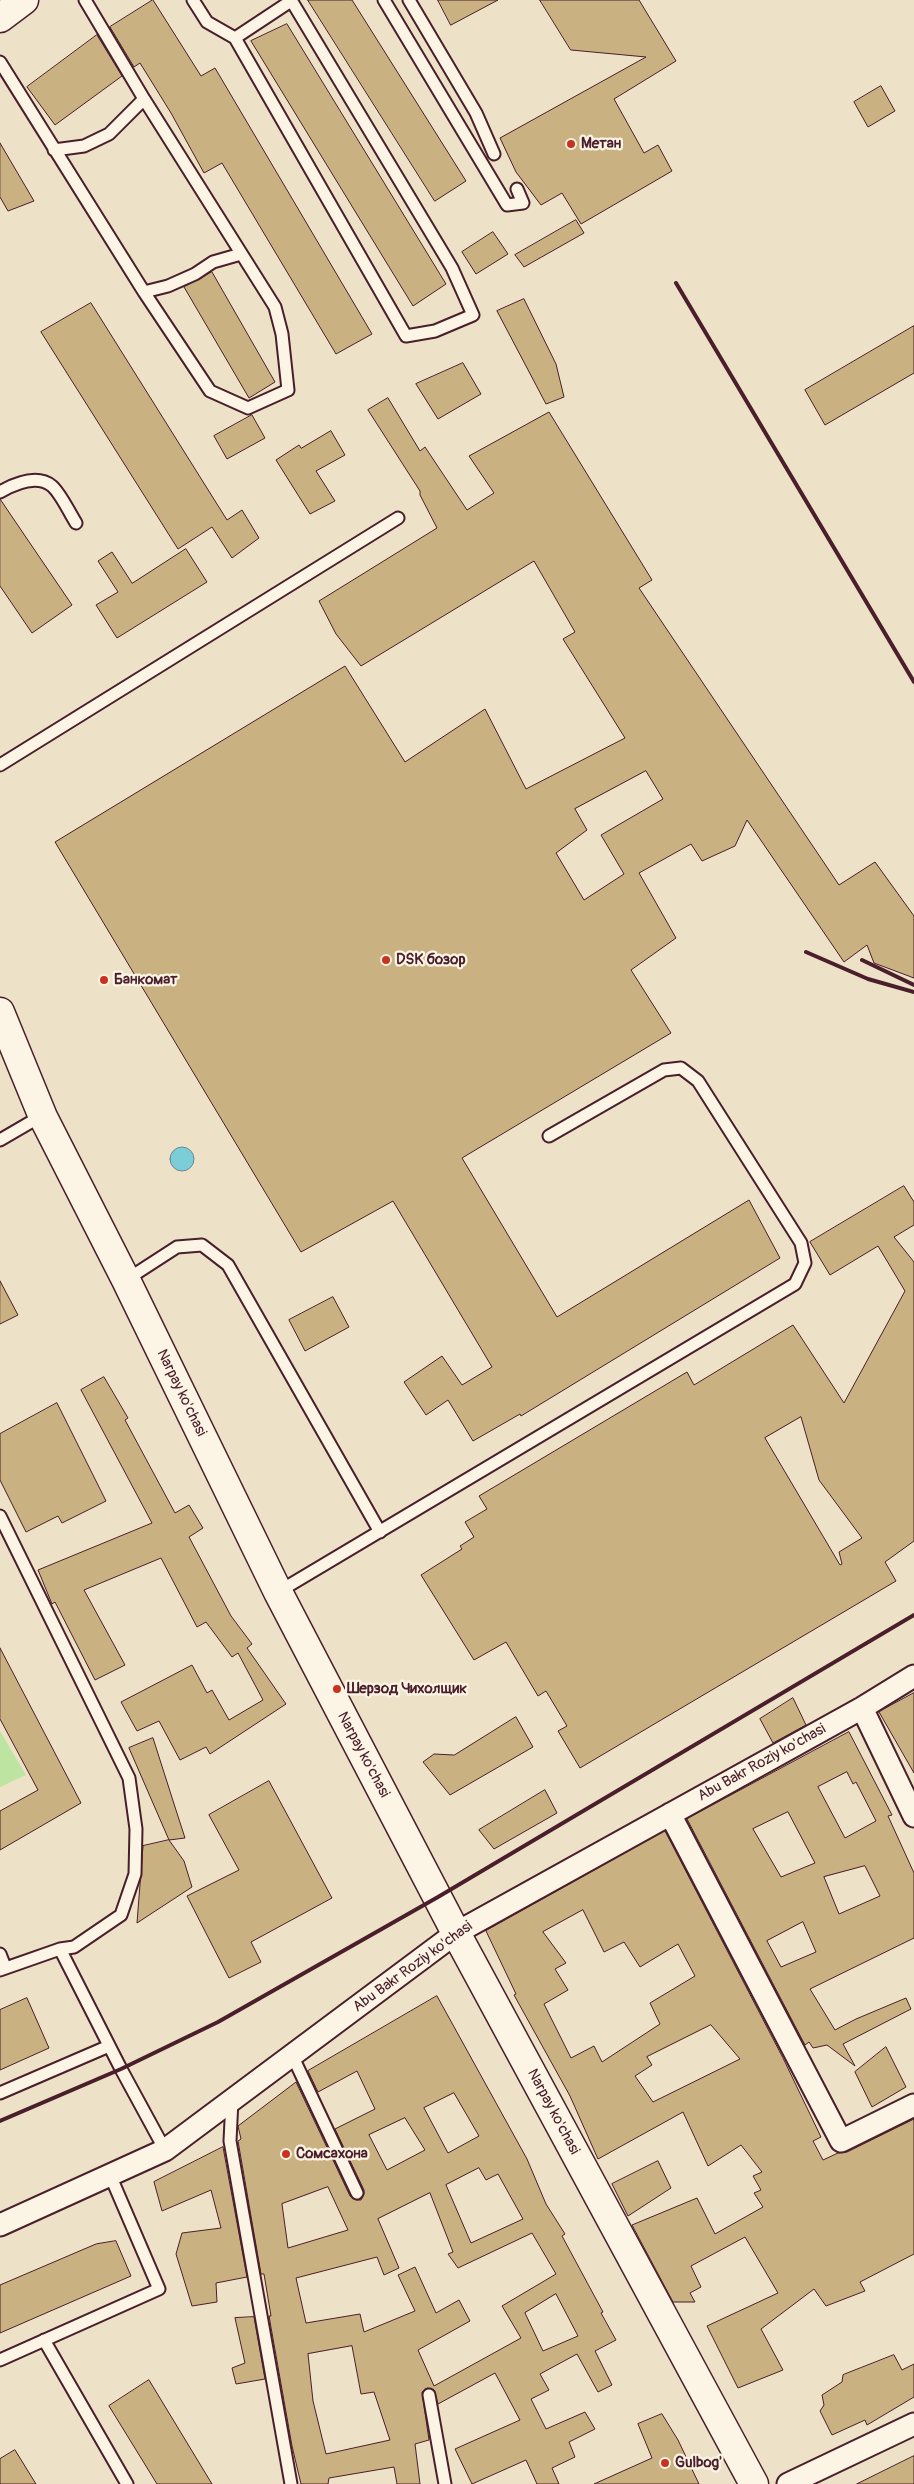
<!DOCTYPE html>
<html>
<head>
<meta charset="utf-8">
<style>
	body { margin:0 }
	canvas { display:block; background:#ede1c7 }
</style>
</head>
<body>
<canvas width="914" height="2484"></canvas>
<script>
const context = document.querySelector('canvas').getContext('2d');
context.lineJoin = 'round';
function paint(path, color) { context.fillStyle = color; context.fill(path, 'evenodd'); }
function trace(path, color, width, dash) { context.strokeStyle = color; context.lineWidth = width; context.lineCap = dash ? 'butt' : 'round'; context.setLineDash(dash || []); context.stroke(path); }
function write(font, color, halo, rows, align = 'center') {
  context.font = font + ' Pangolin,sans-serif'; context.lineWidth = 4.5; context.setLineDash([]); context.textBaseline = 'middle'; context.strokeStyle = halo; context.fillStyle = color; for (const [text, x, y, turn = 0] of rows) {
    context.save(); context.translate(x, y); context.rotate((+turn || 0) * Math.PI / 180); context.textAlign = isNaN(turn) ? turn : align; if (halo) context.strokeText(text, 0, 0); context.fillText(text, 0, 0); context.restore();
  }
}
paint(new Path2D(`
	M0,1731L26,1775L0,1787Z`), '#bde4a0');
const water = new Path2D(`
	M170 1159a12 12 0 1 1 24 0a12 12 0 1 1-24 0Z`);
paint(water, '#7dcdd9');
trace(water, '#698793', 1);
const building = new Path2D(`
	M153,0L201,76L215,68L372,334L336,354L222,163L204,173L171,113L140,63L134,67L110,27Z
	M308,0H352L466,181L435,201Z
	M438,0H498L451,25Z
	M540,0H639L676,61L614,99L644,153L658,145L672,171L581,224L562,193L541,205L516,172L500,138L646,57L571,50Z
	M287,24L446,284L413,306L251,41Z
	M97,35L122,76L55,125L27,87Z
	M881,86L895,111L868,127L854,102Z
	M0,143L34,201L8,211L0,197Z
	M576,220L584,233L524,267L515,255Z
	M493,232L508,254L476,274L462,252Z
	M212,272L275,382L249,398L184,287Z
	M524,299L556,364L564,397L546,404L497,311Z
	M91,303L227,520L242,510L259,538L232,558L212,527L178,549L41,332Z
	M914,326V373L825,425L805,390Z
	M463,363L481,394L438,419L416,384Z
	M388,398L420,451L425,447L467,510L494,493L469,456L549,412L652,580L639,588L839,885L875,862L914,916V978L874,963L867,945L844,962L747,820L735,846L702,861L691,844L639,873L676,938L631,970L671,1033L462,1158L557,1317L749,1200L780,1258L521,1416L520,1414L473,1441L448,1400L426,1415L404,1382L442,1356L462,1385L492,1367L393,1201L301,1252L55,842L345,666L405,762L485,709L526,789L625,738L563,639L575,632L534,561L361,666L336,634L319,601L437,528L420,495V491L368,410ZM646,771L663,799L601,835L624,874L584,900L556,853L587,830L575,809Z
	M252,415L265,438L227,459L214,436Z
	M331,431L345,455L316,471L335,501L310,514L276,460L299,445L301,448Z
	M0,499L72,605L32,633L0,586Z
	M186,549L207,582L117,638L96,605L118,592L98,561L112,552L132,583Z
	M904,1186L914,1202V1225L894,1237L914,1262V1541L885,1562L896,1581L580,1768L558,1731L567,1726L546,1691L538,1696L506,1642L474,1660L421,1575L462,1549L460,1546L474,1537L465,1522L487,1509L479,1496L687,1372L694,1385L793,1325L844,1403L905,1291L878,1246L830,1275L810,1242ZM801,1417L819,1480L862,1538L839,1552L842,1564L840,1565L765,1438Z
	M0,1281L18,1315L0,1324Z
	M333,1297L349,1327L305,1351L289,1320Z
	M104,1377L128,1418L125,1420L175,1513L189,1505L203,1528L189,1537L231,1616L252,1644L247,1648L286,1704L210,1754L206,1747L180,1760L159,1721L137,1731L121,1702L192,1665L207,1693L212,1690L229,1720L263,1700L238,1653L232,1657L206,1622L197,1627L161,1558L84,1590L125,1665L95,1680L55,1602L52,1604L38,1570L152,1523L81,1390Z
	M57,1403L106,1501L62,1523L58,1516L26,1532L0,1480V1434Z
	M0,1648L81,1803L0,1850V1811L38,1790L0,1719Z
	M914,1693V1773L879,1712Z
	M793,1698L806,1725L773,1743L760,1719Z
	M516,1717L533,1747L450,1795L423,1762L434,1754L454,1755Z
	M849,1732L892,1815L888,1816L914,1873V1938L810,1989L835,2030L856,2019L906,1998L911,2009L843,2044L855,2066L827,2045L813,2048L809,2042L805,2045L687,1819ZM847,1772L853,1784L856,1782L876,1821L845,1838L818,1787ZM788,1812L815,1863L781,1877L753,1829ZM865,1866L880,1896L839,1914L824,1877ZM803,1922L816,1952L781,1967L767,1941Z
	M153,1738L175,1807L185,1838L169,1840L129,1748Z
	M269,1781L332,1898L251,1942L261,1962L229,1978L187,1896L239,1870L209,1815Z
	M545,1790L557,1813L494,1849L479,1830Z
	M665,1831L783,2058L821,2137L813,2141L823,2160L838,2153L847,2152L914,2119V2254L860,2282L865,2291L826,2306L814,2289L761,2329L783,2370L738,2388L707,2326L778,2293L745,2237L691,2266L701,2287L690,2293L695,2302H673L632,2225L697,2198L715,2234L763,2207L754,2193L761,2190L753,2176L762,2172L741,2145L708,2166L683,2112L598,2159L570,2096L514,1995L516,1994L486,1931ZM583,1910L604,1952L624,1942L640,1967L678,1944L695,1976L650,2003L660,2024L602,2062L594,2046L571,2058L544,2004L568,1990L555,1969L566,1963L543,1932ZM711,2025L740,2059L653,2102L635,2076L652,2065L647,2057Z
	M169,1840L184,1861L192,1887L137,1923L143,1846Z
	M437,1996L527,2159L546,2204L565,2234L562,2236L603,2312L601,2313L616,2340L595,2351L612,2385L598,2392L577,2354L540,2374L549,2390L531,2399L546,2429L585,2412L595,2429L569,2442L575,2457L552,2468L559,2484H537L526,2460L472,2484L455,2449L520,2420L495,2373L438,2404L434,2390L427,2388L422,2392L429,2440L415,2444L420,2484H397L394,2467L329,2478L328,2484H301L292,2446L269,2316H271L264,2274H261L238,2141L241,2139L238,2126L296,2082L350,2196L356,2200H361L364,2194V2190L335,2129L375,2109L357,2071L318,2092L308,2071ZM454,2093L479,2136L448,2153L424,2108ZM405,2118L425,2150L387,2170L369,2135ZM479,2168L486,2180L498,2174L523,2219L471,2243L446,2185ZM328,2187L348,2230L288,2248L282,2204ZM430,2193L453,2252L448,2254L458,2268L532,2233L556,2274L502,2306L521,2338L434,2386L418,2350L470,2321L459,2300L436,2313L415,2267L398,2275L415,2311L364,2332L360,2314L306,2323L296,2278L377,2257L384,2275L399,2268L378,2219ZM556,2294L578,2336L543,2351L525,2313ZM352,2346L361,2394L374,2392L390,2440L326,2454L313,2401L308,2354Z
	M27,1998L49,2048L0,2070V2010Z
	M886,2047L906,2087L872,2107L855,2072Z
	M223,2147L247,2277L216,2283L217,2302L192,2306L176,2254L182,2233L221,2228L211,2190L162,2211L154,2182Z
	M658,2161L671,2188L628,2216L612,2184Z
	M116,2241L131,2276L0,2333V2285L96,2244Z
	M254,2317L265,2379L236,2384L232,2368L245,2363L235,2318Z
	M894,2355L902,2370L914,2364V2397L867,2425L865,2420L832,2435L820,2411L824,2405L822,2395L842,2382L843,2375Z
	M149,2380L212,2484H157L109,2406Z
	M662,2414L678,2440L699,2484H594L652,2458L638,2424Z
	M15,2450L36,2484H0V2459Z
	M914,2456V2484H857Z`);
paint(building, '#cab181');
trace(building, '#4a1f2b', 1);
const lane = new Path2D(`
	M193,0L207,22L235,38L406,336L435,331L473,315L452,268L291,0
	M384,0L507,205L523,203L517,189
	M409,0L476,113L494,154
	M235,38L291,1
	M0,62L144,292L210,391L248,408L288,390L282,334L275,307L144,99L85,0
	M54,150L84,146L109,134L144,99
	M144,292L168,286L195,274L213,262L241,254
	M0,492C14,484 37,474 52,486C61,494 69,512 76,523
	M0,765L398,518
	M0,1140L43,1115
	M126,1280L177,1247L202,1245L228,1265L380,1532
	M0,1516L129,1778L136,1829L135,1874L121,1915L74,1947L60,1949L0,1970
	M278,1592L795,1284L805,1263L801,1243L698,1081L681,1068L664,1070L549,1136
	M60,1949L121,2069L165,2150
	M0,1954L5,1967
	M292,2055L357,2193
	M0,2093L109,2046
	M232,2100L230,2141L291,2484
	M44,2340L127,2484
	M0,2360L159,2289L110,2175
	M429,2395L445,2484`);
const street = new Path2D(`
	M862,1708L914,1816
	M670,1814L841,2141L914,2105
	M0,2225L165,2150L456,1933L862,1708L914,1676
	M788,2484L914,2424`);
const secondary = new Path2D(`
	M0,18L24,0
	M0,1012L43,1117L126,1280L278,1592L456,1933L754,2484`);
trace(lane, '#4a1f2b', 15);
trace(street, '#4a1f2b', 25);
trace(secondary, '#4a1f2b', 31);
trace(lane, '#fcf5e5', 11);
trace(street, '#fcf5e5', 21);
trace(secondary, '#fcf5e5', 28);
trace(new Path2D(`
	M676,283L914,682
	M806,952L868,979L914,992
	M862,960L914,985
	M0,2121L121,2069L218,2022L438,1897L914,1615`), '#4a1f2b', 4);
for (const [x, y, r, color] of [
	[571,144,5,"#c8321e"],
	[386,960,5,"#c8321e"],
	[104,980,5,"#c8321e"],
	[337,1689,5,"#c8321e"],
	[286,2154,5,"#c8321e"],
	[665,2463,5,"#c8321e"]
]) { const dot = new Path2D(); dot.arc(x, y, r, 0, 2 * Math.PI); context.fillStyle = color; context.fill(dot); trace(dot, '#fcf5e5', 2); }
write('bold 15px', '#4a1f2b', '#fcf5e5', [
	["Метан",581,144],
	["DSK бозор",396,960],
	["Банкомат",114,980],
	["Шерзод Чихолщик",347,1689],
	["Сомсахона",296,2154],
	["Gulbog'",675,2463]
], 'left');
write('15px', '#4a1f2b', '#fcf5e5', [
	["Narpay ko'chasi",181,1393,64],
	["Narpay ko'chasi",363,1755,62],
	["Abu Bakr Roziy ko'chasi",762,1763,-29],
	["Abu Bakr Roziy ko'chasi",413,1967,-36],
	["Narpay ko'chasi",553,2112,62]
]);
</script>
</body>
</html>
